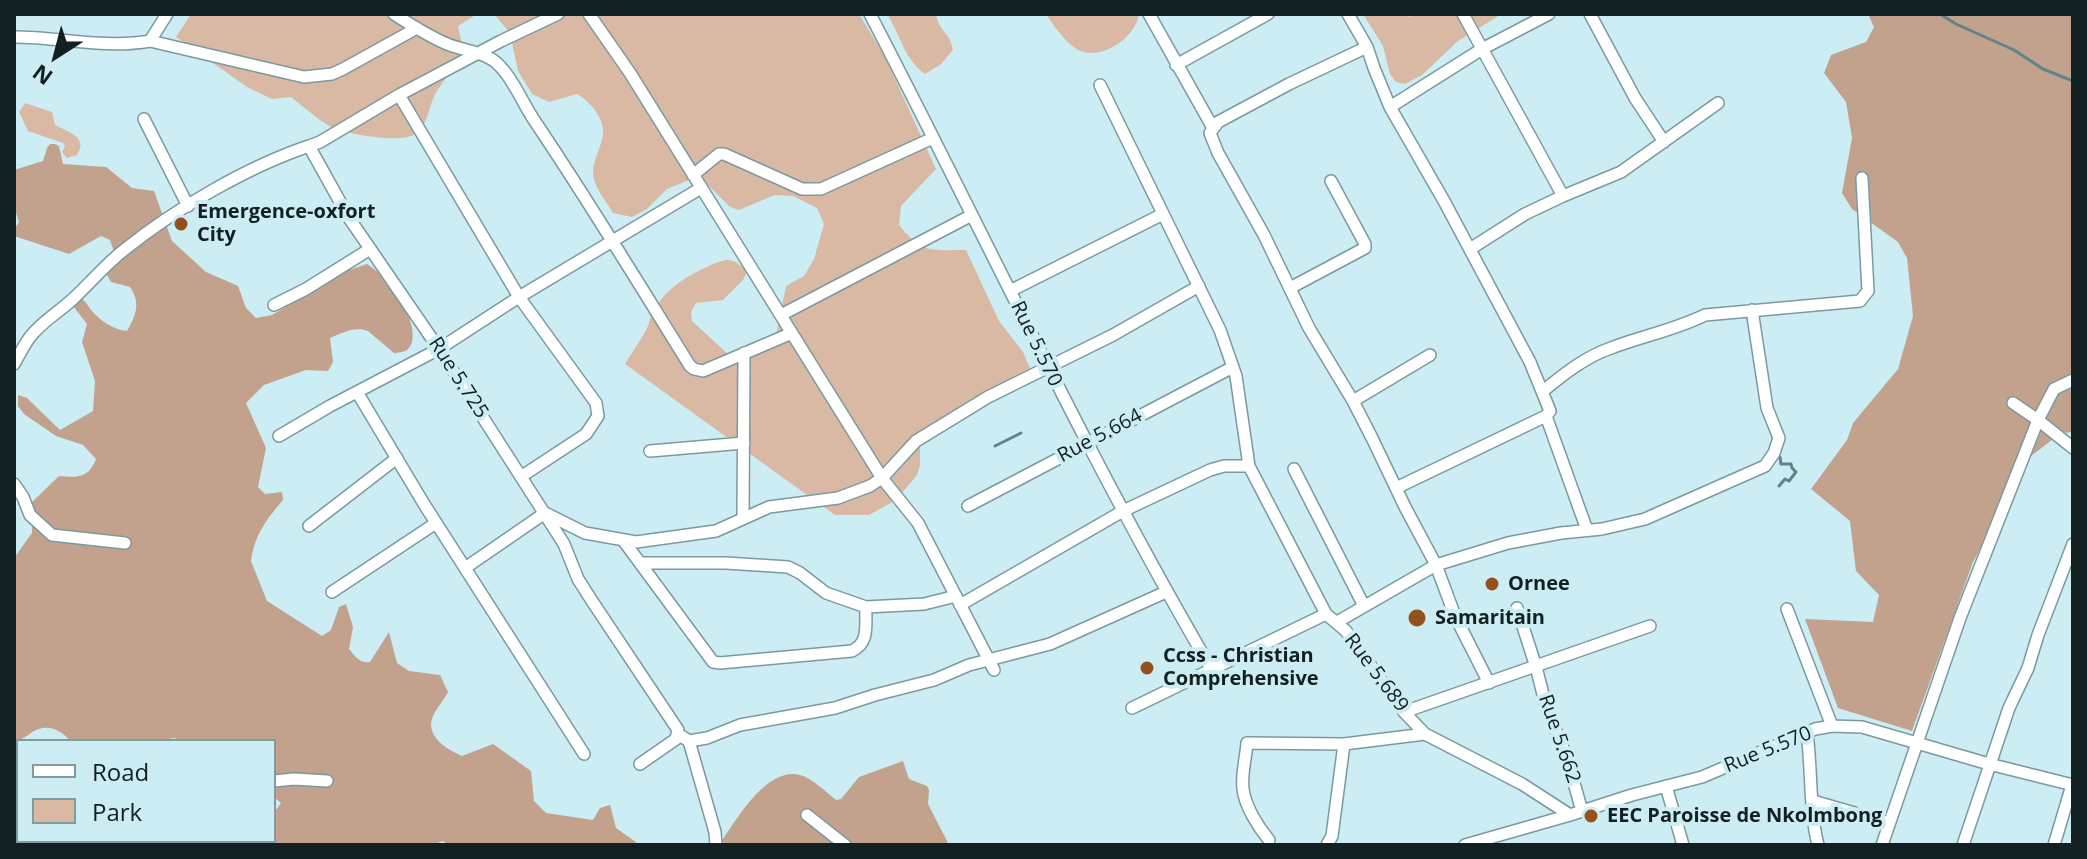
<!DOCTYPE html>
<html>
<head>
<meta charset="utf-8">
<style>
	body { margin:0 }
	#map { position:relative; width:2087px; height:859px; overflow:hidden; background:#ccedf3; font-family:"Open Sans",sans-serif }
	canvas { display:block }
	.frame { position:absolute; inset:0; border:16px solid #132022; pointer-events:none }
	.legend { position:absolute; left:16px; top:739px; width:260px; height:104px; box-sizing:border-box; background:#ccedf3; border:2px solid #829b9f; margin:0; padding:10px 14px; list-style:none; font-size:24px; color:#132022 }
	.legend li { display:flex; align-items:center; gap:16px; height:40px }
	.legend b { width:40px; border:2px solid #829b9f }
	.north { position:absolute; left:16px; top:16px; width:80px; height:80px; -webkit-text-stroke:6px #ccedf3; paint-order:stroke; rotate:216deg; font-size:22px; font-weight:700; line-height:32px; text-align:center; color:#132022 }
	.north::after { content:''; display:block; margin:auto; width:28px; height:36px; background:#132022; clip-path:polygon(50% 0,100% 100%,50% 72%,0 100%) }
</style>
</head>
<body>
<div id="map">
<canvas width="2087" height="859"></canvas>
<div class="frame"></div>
<ul class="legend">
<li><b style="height:10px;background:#fff"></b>Road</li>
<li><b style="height:22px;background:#d9b9a4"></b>Park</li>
</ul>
<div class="north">N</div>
</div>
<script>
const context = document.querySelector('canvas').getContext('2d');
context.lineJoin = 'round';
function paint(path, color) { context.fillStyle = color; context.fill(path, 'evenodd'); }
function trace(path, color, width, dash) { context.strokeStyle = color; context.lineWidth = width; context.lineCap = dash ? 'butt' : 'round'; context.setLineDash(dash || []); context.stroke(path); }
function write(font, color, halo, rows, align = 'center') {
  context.font = font + ' "Open Sans",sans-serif'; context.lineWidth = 8; context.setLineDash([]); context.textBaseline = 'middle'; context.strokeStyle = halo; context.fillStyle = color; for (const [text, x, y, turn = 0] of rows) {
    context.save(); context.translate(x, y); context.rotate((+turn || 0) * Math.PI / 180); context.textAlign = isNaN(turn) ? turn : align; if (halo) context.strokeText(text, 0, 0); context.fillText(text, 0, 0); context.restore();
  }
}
paint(new Path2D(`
	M191,14H477L458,26C468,66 456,61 437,91C428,105 430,123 415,134C401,144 346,134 331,127C317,119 304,107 291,97L272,99L247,87L176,37Z
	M494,14H859L885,57L936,169L901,206L899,225C922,254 931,250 966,250L999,321L1023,352L1030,368L971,399L926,431L920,445V465L917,475L896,500L869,515H835L625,364C632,352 642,339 648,326C650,320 651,314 655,308C668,287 687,276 709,266C726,258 733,256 747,272L743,280L723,300L696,303L691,312L692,321L729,355L747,359L756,356L776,335L786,286L804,276L814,259L824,224L817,208L793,196L775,195L739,210L730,207L703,180L694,178L667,189L647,209L632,217L613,213C607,202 593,186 593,173C593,160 601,148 603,135C605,119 590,101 577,94L549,102L532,94L518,71L510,33Z
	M887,14H936C939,32 950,32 953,50L941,64L925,74C904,59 900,34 887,14Z
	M1046,14H1139C1136,38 1098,64 1075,48C1064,40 1054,26 1046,14Z
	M1363,14H1404L1410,17L1415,14H1510L1500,15L1458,41L1422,75L1405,84L1396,82L1390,74L1383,46Z
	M25,103L52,112L55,125C68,132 89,137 77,155L67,158L62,152L65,146L63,143L28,131L19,112Z`), '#d9b9a4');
paint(new Path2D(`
	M1868,14H2073V432L2061,433L2031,456L1973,562L1912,731L1838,708L1805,619L1873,622L1879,595L1856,571L1850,521L1811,489L1847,440L1853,423L1898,369L1913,316L1907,258L1898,242L1852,209L1842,193L1852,138L1846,102L1824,73L1831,55L1866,42L1874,27Z
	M50,144H55L59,146L63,164L106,167L132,188L154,191L172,241L206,272L238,286L246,308L256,318L272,315L349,270L367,264C376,270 384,278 391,286C402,298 423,337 407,350C404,352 397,353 394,353L368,331C355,326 342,333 330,338L333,362L328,371L306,370L264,385L246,403L266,448L258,487L265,494L282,492L283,500C266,520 255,534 251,561L267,601L322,636L331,630L339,607L346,604L353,627L349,649C355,656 360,664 370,662L389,632L397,663L409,671L440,675L448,692C444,700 438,706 434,714C423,735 446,749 462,756L493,744L531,771L534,801L546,813L593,820L600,808L610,805L616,828L640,845H448L443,841L432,845H254L257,841H274V813L281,803L274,797V741H183L174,738L159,741H70C63,732 51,725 39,729C29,732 27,739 14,741V558L32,533V502L59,476C77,478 89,478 96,459L83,445L56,436L24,414L18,406V395L27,398L60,430L93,411L95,381L82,342L87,324L70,302L76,296C85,299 86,303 91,310C100,321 114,330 127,331C136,316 141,303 130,287L111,282L106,273L116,258L110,240L101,236L69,254L14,236V229L19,222L14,207V170L43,161L47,148Z
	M903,761L909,779L927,786L929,790L928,804L949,845H719C735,822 766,766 800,775C812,778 826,792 836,800L841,799L859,777Z`), '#c3a28d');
trace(new Path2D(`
	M1940,14L1956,24L2014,50L2043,69L2073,81
	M995,446L1021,433
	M1776,457H1780L1781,464H1791L1792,468L1796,472L1789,481L1785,479L1779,486`), '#61848a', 3);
const street = new Path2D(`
	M394,14C411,25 428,36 447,44C462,50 479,51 493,60C510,72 522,102 534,120C588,200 639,284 690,366L694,369L703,371L792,333
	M558,14L501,41L399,95L320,142L309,146L349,218L439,349L564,544L578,579L592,601L678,730L676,739L640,764
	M589,14L630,73L882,478L918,523L994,670
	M870,14C984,233 1087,457 1212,670
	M1149,14L1213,128
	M1348,14L1367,47L1374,68L1390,107L1444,201L1530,362L1550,411L1546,416L1396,488
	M1463,14L1563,196
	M1590,14L1635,98L1664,142
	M14,37C60,37 104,49 150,41L167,14
	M150,41L304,77L332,74L343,69L417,28
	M1367,47L1289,84L1218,122L1210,133L1218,153L1264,235L1309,328L1353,401L1372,438L1405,507L1436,565L1455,616L1489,683
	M1176,65L1268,14
	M1100,85L1220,330L1236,376L1249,466L1326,614
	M399,95L519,297L596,403L598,416L586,434L522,476
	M1390,107L1482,49L1549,14
	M144,119L188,206
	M693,175L719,154H724L802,189H821L933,138
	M1470,249L1525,214L1563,196L1621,172L1718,103
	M1290,288L1365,248V244L1331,181
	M1010,291L1163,214
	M274,305L306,289L370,249
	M781,315L972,215
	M14,364C19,355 24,345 30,337C42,321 61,311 75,297C92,281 106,264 124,250C175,209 247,167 309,146
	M1543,391C1564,374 1585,357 1611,348C1642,336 1675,330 1705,315L1860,301L1868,291L1862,178
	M357,392L424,504L584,754
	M1353,401L1430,355
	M2013,403L2038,420L2073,448
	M1546,416L1587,530
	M279,436L330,406L439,349L519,297L701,188
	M650,451L744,443
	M1294,469L1364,606
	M14,484L23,497L30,515L52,535L125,543
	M968,506L1233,367
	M743,518L744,353
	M309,526L397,458
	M623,540L713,662L720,663L852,651C870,642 865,625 866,607
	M640,563H726L788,567L800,573L826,593L866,607L924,604L956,596
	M465,568L545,513L585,533L636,542L716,531L769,507L838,498L870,486L882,478L916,441L988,397L1113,335L1199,286
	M332,592L436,523
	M960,605L1123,511L1210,470L1224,466H1249
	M1517,608L1536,667L1547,710L1566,755L1582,811
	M1787,609L1832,726
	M1337,622L1436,565L1508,543L1561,533L1602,529L1645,519L1765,466L1774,453L1779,438L1767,408L1752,310
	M1132,708L1326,614L1346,631L1404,712L1425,734L1522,784L1570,815
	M1404,712L1650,626
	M1807,733C1812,770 1809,809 1818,845
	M678,734L689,741L707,738L740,725L835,708L875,695L934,680L969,665L1050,644L1166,592
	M689,741L715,832L716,845
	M274,781L294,779L327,781
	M1666,786L1683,845
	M1813,801L1889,823
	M807,815L845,845
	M1269,840C1258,827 1245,806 1243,789C1241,774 1246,758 1247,743L1344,744L1425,734
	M213,845L216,841
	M1327,845L1332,836L1344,744
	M1465,845L1570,815L1632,795L1702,777L1815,729L1832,726L1862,727L1989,764L2073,785
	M1882,845L1960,618L2038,420L2054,389L2073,380
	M1963,845L2009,708L2028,668L2038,635L2073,544
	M2054,845L2072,785`);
trace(street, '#7b9a9f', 14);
trace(street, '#fff', 11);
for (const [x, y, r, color] of [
	[181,224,8,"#92511d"],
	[1492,584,8,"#92511d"],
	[1417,618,10,"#92511d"],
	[1147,668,8,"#92511d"],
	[1591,816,8,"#92511d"]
]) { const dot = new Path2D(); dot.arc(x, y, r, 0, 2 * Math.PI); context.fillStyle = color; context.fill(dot); trace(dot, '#ccedf3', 3); }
write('bold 20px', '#132022', '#ccedf3', [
	["Emergence-oxfort",197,212],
	["City",197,235],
	["Ornee",1508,584],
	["Samaritain",1435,618],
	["Ccss - Christian",1163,656],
	["Comprehensive",1163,679],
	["EEC Paroisse de Nkolmbong",1607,816]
], 'left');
write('20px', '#132022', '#ccedf3', [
	["Rue 5.570",1036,344,64],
	["Rue 5.725",458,378,57],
	["Rue 5.664",1100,436,-28],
	["Rue 5.689",1376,673,53],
	["Rue 5.662",1559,739,71],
	["Rue 5.570",1768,750,-22]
]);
</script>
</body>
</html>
